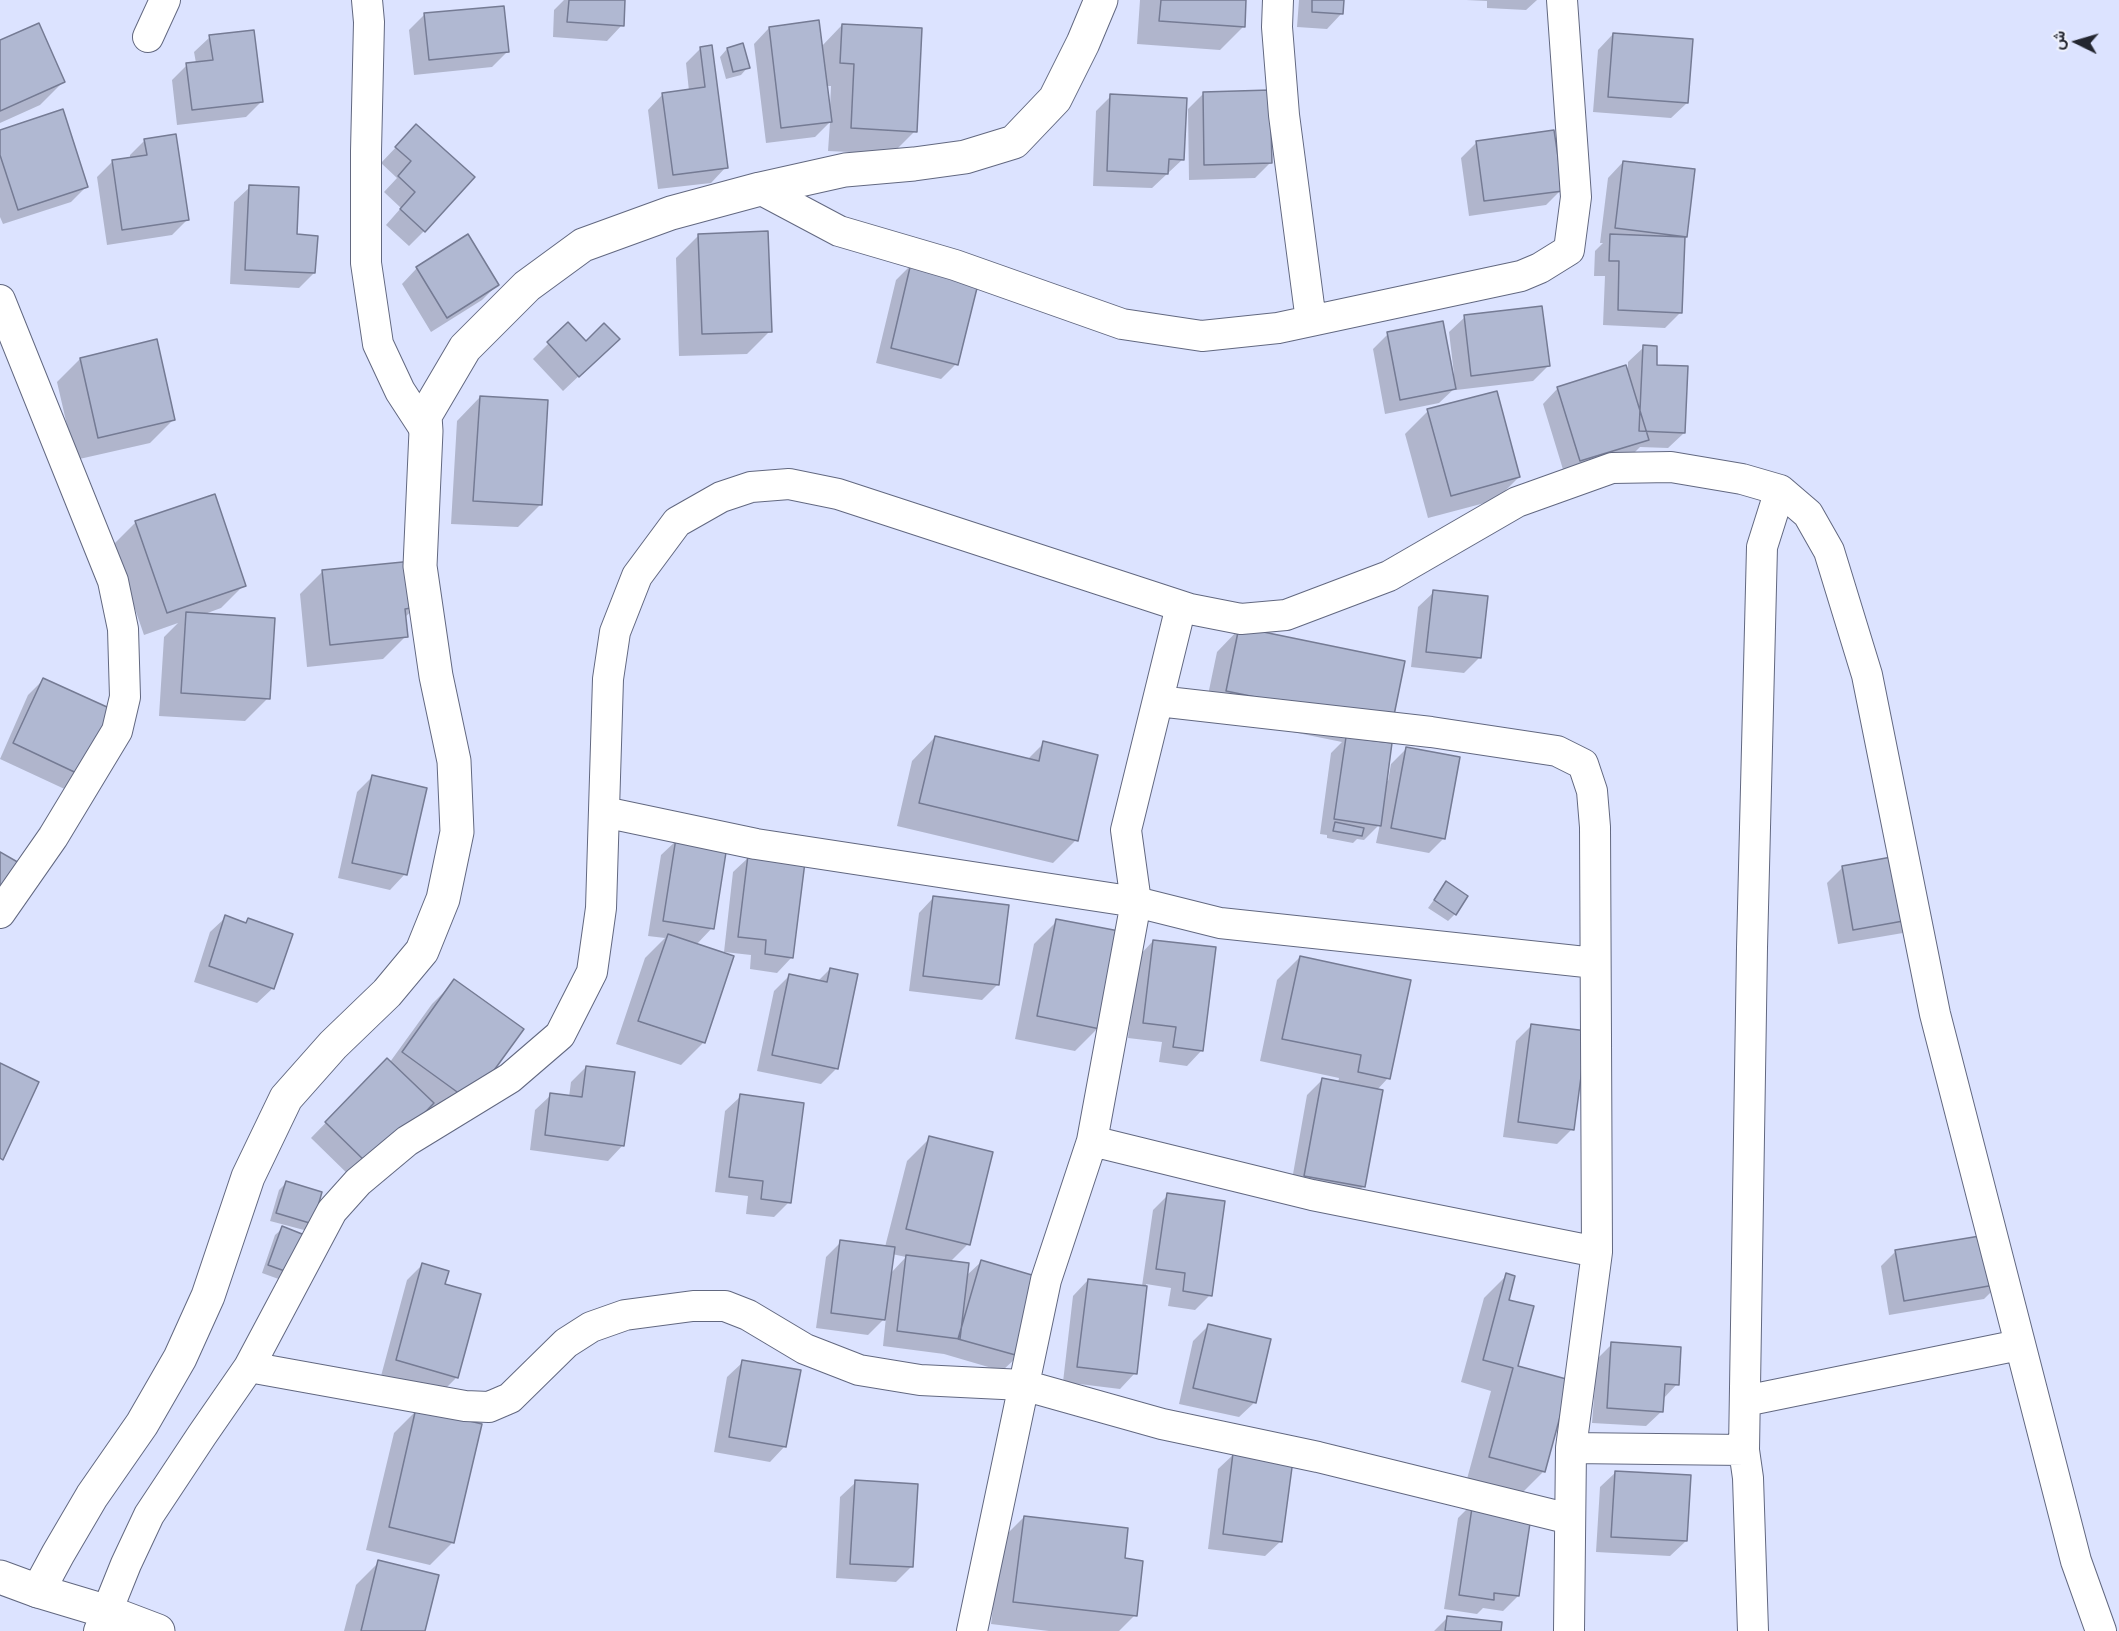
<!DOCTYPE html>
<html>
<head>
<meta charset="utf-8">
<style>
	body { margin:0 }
	#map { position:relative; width:2119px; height:1631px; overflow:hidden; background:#dce3ff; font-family:Raleway,Vazirmatn,sans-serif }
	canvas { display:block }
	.north { position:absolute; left:2047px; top:12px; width:60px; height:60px; -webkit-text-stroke:4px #eef1fc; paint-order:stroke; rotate:275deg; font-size:16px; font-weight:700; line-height:24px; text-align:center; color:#232630 }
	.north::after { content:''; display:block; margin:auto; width:21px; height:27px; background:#232630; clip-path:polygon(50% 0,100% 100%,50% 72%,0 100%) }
</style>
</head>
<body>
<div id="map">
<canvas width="2119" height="1631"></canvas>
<div class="north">ش</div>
</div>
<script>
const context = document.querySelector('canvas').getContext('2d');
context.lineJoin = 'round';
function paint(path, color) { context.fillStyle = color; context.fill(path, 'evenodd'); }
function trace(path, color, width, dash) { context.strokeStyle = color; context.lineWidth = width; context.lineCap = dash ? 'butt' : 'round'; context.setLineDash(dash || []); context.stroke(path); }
paint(new Path2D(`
	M564,0H624L622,25L607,41L553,37L554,10Z
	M1140,0H1245L1243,27L1220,50L1137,44Z
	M1299,0H1343L1342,13L1327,29L1297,27Z
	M1466,0H1537L1526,10L1487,8V1Z
	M425,14L507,52L492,67L414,75L409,30Z
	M842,25L915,131L892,154L828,151L830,122L815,137L766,143L754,44L769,28L821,47ZM826,86H831L830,108H829Z
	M1613,34L1687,103L1671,118L1593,112L1598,50Z
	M210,37L262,101L246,117L177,125L172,80L187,65L196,63L194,52Z
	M0,41L63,82L40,105L0,123Z
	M701,48L726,167L711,183L658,189L648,110L663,94L689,91L686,63Z
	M727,49L748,67L741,75L726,79L720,57Z
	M1203,94L1270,163L1255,178L1189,180L1188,109Z
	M1111,96L1183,159L1152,188L1093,186L1096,111Z
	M416,126L424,231L409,246L386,225L401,208L384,192L397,178L381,163Z
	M0,131L87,186L71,202L3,224L0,217Z
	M145,140L187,220L172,235L107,245L97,177L112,162L130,159V155Z
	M1476,143L1561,190L1546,205L1469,216L1461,158Z
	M1623,162L1686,236L1684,238L1681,312L1665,328L1603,325L1605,276H1594L1595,251L1603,243H1600L1608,178Z
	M250,187L295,236L314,273L299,288L230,284L234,202Z
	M699,235L770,331L747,354L679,356L676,258Z
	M911,265L956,364L941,379L876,363L896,280Z
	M417,268L497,285L482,300L431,332L402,284Z
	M1465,317L1548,366L1533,381L1456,390V387L1439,403L1385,414L1373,349L1388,334L1452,374H1454L1449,332Z
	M568,324L585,343L602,354L563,391L533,359Z
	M1644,347L1655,366L1684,433L1668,448L1640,447L1632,455L1565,476L1543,404L1558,388L1628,375V362Z
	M80,359L173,420L150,443L75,460L57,382Z
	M480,397L541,504L518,527L451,524L457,421Z
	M1428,411L1519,477L1496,500L1428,518L1405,434Z
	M136,522L244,585L221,608L202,615L268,698L245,721L159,716L164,637L178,623L144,635L113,545Z
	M323,571L416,607L404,618L406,636L383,659L307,667L300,594Z
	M1434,592L1480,657L1464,673L1411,667L1418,607Z
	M1240,628L1391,724L1374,742L1385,780L1388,781L1391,764L1406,749L1444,838L1429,853L1376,843L1380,824L1364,840L1357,839L1353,843L1327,838V835L1320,834L1331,753L1342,742L1204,714L1217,652Z
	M43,680L116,713L71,792L0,759L28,695Z
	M935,737L1027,760L1044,743L1076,840L1053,863L897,826L912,761Z
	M372,777L405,874L390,890L338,878L357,792Z
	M677,840L712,928L696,945L704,1042L681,1065L616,1044L645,958L665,938L648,936L661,855Z
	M749,857L792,957L777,973L750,969L751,955L724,952L733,872Z
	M1843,867L1918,917L1903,933L1838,944L1827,883Z
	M1446,883L1455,914L1448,921L1428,908Z
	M934,897L997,985L982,1000L909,991L919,913Z
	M226,917L245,924L248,920L273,988L257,1003L194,982L210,932Z
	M1057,921L1098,1028L1075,1051L1015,1039L1034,944Z
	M1153,941L1202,1050L1187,1066L1159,1062L1162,1042L1128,1038L1138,957Z
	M1300,957L1388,1078L1377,1090L1364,1186L1348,1201L1290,1191L1307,1095L1322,1080L1338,1083L1339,1078L1260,1061L1277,980Z
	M830,969L837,1068L821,1084L757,1071L774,991L789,976L818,981Z
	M455,981L521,1030L447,1124L426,1109L356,1182L311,1138L372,1075L390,1062L432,1004Z
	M1531,1026L1572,1129L1557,1144L1503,1137L1516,1041Z
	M586,1067L623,1145L608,1161L530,1150L535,1110L551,1095L569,1097L571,1082Z
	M741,1096L789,1202L774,1217L746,1214L748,1196L715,1192L725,1111Z
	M930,1138L968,1244L950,1262L966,1276L981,1262L1018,1356L1002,1371L944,1354L883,1346L886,1317L868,1335L816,1328L826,1257L841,1242L885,1247L907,1161ZM892,1254L906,1257L890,1274Z
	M286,1183L311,1223L304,1230L270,1221L279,1190Z
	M1168,1195L1210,1295L1195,1310L1168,1306L1171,1288L1146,1284L1135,1373L1120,1389L1063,1382L1073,1296L1088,1280L1142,1286L1153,1210Z
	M283,1228L284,1281L262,1273L275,1235Z
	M1896,1251L1999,1284L1984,1299L1889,1315L1881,1266Z
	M422,1265L443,1285L457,1377L442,1392L381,1376L407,1280Z
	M1507,1275V1301L1516,1367L1544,1471L1521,1494L1467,1479L1491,1391L1461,1382L1484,1298Z
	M1208,1326L1255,1402L1239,1417L1179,1404L1193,1341Z
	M1612,1344L1677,1384L1663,1399L1662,1411L1646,1426L1592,1423L1597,1359Z
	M743,1362L785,1446L770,1462L714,1452L727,1377Z
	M417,1410L453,1542L430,1565L366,1550L394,1433Z
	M1234,1454L1281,1541L1265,1556L1208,1549L1218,1469Z
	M1616,1472L1686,1541L1670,1556L1596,1552L1600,1487Z
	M856,1482L912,1566L896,1582L836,1578L840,1497Z
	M1473,1503L1518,1596L1503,1611L1483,1608L1477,1614L1444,1609L1458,1518Z
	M1024,1517L1123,1560L1135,1615L1119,1631H1049L991,1624L1001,1540Z
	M379,1562L424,1631H344L356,1585Z
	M1448,1617L1499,1631H1434Z`), '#0003');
const building = new Path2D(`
	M569,0H625L624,26L567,22Z
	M1161,0H1246L1245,27L1159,21Z
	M1312,0H1344L1343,14L1312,12Z
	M504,6L509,52L429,60L424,13Z
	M819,20L832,122L781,128L769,27Z
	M39,23L65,82L0,111V40Z
	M842,24L922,28L917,132L851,128L854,64L840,63Z
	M254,30L263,102L192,110L186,63L213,60L209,35Z
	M1613,33L1693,39L1688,103L1608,97Z
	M743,43L750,68L733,72L727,48Z
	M712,45L728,168L673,175L662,93L705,87L700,47Z
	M1270,90L1272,163L1204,165L1203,92Z
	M1110,94L1187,98L1184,160L1169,159L1168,174L1107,171Z
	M63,109L88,187L18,210L0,155V130Z
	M416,124L475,177L425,232L400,209L415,192L398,176L411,161L395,147Z
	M1554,130L1563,191L1484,201L1476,141Z
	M176,134L189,220L122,230L112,160L147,155L144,139Z
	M1623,161L1695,169L1687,237L1615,228Z
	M249,185L299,187L297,234L318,236L315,273L245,270Z
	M768,231L772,332L702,334L698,234Z
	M468,234L499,285L447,318L416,267Z
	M1610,234L1685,237L1682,313L1618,310L1619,261H1609Z
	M911,263L979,280L958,365L891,348Z
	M1542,306L1550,366L1471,376L1464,315Z
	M1443,321L1456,389L1400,400L1387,332Z
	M568,322L586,341L604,323L620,339L579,377L547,342Z
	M157,339L175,420L98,438L80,358Z
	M1643,345L1657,346V365L1688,366L1685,433L1639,431Z
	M1626,365L1649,440L1580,461L1557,387Z
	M1497,391L1520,477L1451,496L1427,409Z
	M480,396L548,400L542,505L473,501Z
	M215,494L246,586L167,613L135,521Z
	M413,561L417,607L405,609L408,637L330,645L322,570Z
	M1433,590L1488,596L1481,658L1426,652Z
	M186,612L275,618L270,699L181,693Z
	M1239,627L1405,661L1392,725L1226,691Z
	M43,678L118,712L87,778L13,743Z
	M935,736L1039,761L1043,741L1098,755L1078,841L919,803Z
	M1346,737L1392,743L1381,826L1334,819Z
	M1406,747L1460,757L1445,839L1391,828Z
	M372,775L427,788L407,875L352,863Z
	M1335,822L1364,828L1362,836L1333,831Z
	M676,838L727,846L714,929L663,921Z
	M0,852L21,864L0,900Z
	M1908,854L1920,918L1853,930L1842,866Z
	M748,855L805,862L793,958L765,954L766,940L738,937Z
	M1446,881L1468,896L1456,915L1434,900Z
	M933,896L1009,905L999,985L923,976Z
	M225,915L246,923L248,918L293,934L274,989L209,966Z
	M1056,919L1119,931L1100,1029L1037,1016Z
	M668,934L734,956L705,1043L638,1021Z
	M1153,940L1216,947L1203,1051L1173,1047L1176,1027L1143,1023Z
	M1300,956L1411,980L1390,1079L1358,1072L1361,1055L1282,1039Z
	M830,968L858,974L838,1069L772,1055L789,974L827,982Z
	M454,979L524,1029L471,1102L402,1052Z
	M1531,1024L1587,1031L1574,1130L1518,1122Z
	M387,1058L434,1103L372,1168L325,1122Z
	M0,1063L39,1082L3,1160L0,1158Z
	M586,1066L635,1072L624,1146L545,1135L550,1093L582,1097Z
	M1322,1078L1383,1090L1365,1187L1304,1176Z
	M740,1094L804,1103L791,1203L761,1199L763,1181L729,1177Z
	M929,1136L993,1152L970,1245L906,1229Z
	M286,1181L322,1192L313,1224L276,1213Z
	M1167,1193L1225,1201L1212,1296L1183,1291L1185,1273L1156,1269Z
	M282,1226L307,1236L293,1274L268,1265Z
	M1992,1234L2000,1284L1904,1301L1895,1250Z
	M840,1240L895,1247L885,1320L831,1313Z
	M906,1255L969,1263L960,1339L897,1331Z
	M981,1260L1042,1278L1019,1356L958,1339Z
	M422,1263L449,1271L445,1284L481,1294L458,1378L396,1360Z
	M1506,1273L1515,1276L1509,1300L1534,1306L1518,1366L1570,1380L1545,1472L1489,1457L1513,1368L1483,1360Z
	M1088,1279L1147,1286L1137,1374L1077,1367Z
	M1208,1324L1271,1339L1256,1403L1193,1388Z
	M1611,1342L1681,1347L1679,1385L1665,1384L1663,1412L1607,1408Z
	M742,1360L801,1370L786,1447L729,1437Z
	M416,1408L482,1424L454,1543L389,1527Z
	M1233,1453L1293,1460L1282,1542L1223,1534Z
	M1615,1471L1691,1475L1687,1541L1611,1537Z
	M855,1480L918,1484L913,1567L850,1564Z
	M1473,1501L1532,1510L1519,1596L1494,1593V1600L1459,1595Z
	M1024,1516L1128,1528L1125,1558L1143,1561L1137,1616L1013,1602Z
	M378,1560L439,1575L425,1631H361Z
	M1447,1616L1502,1622L1501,1631H1445Z`);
paint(building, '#b0b8d2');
trace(building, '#757b94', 1.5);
const minor = new Path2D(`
	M367,0L369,22L366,151V263L378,344L400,391L426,431
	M1278,0L1277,27L1284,115L1311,321
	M148,37L165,0
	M760,189L839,231L955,265L1122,324L1202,336L1278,328L1521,276L1540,268L1569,250L1576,197L1562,0
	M0,300L113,581L123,629L125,697L117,731L53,837L0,913
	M1158,701L1431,732L1557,751L1583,764L1592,791L1595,827L1597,1252L1571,1448L1569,1631
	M604,812L756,844L1136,902L1220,923L1595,963
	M1092,1141L1312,1195L1597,1252
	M249,1367L465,1406L489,1407L510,1398L566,1343L591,1327L625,1315L693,1306H725L748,1315L805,1349L859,1370L920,1380L1023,1385L1162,1424L1318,1457L1570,1519
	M1745,1401L2019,1345
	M1571,1448L1744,1450L1748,1478L1753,1631
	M1744,1450L1752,948L1762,547L1780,490
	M99,1631L126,1564L149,1515L202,1435L249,1367L332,1211L358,1182L407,1141L510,1078L560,1035L592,972L601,908L608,679L615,632L637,576L677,522L721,497L751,487L789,484L838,494L1190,609L1241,619L1286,615L1389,576L1517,502L1612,468L1671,467L1742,479L1780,490L1808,514L1829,551L1867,675L1935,1014L2076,1561L2101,1631
	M972,1631L1046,1280L1092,1141L1136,902L1126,830L1181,606`);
const tertiary = new Path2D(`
	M38,1591L108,1612L158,1631`);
const secondary = new Path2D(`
	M0,1577L38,1591L58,1554L92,1496L142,1424L180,1358L208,1296L248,1177L286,1098L333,1045L387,993L422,951L443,899L457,832L454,761L436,676L420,566L426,431L425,416L465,348L527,286L583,245L671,213L760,189L845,170L914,164L965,157L1014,142L1055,99L1083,43L1101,0`);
trace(minor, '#626880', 32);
trace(tertiary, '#626880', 35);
trace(secondary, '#626880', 35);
trace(minor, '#fff', 30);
trace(tertiary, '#fff', 33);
trace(secondary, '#fff', 33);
</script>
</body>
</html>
